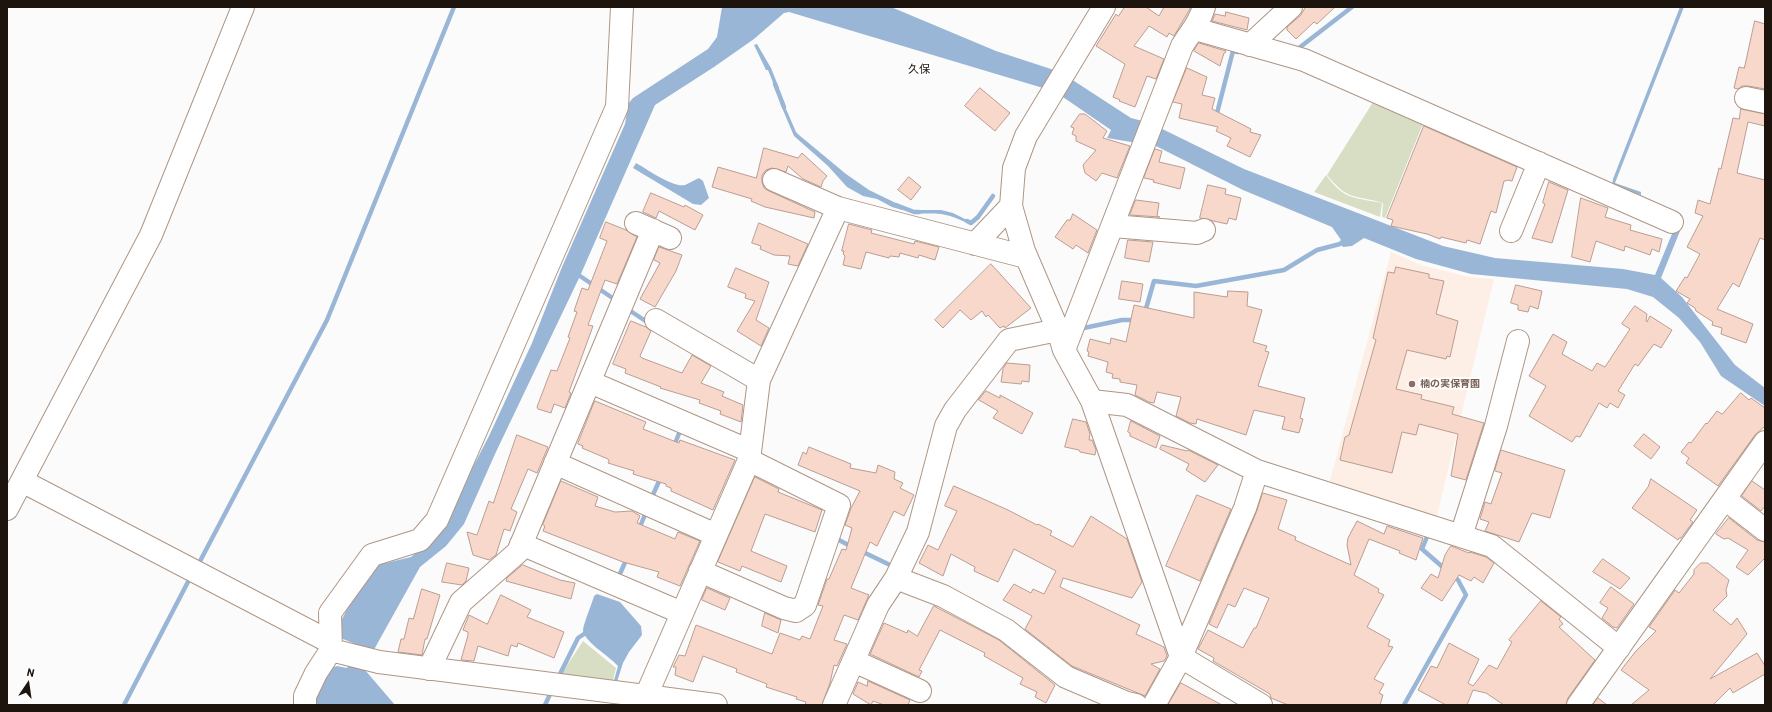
<!DOCTYPE html>
<html>
<head>
<meta charset="utf-8">
<style>
	body { margin:0 }
	#map { position:relative; width:1772px; height:712px; overflow:hidden; background:#fbfbfb; font-family:Barlow,sans-serif }
	canvas { display:block }
	.frame { position:absolute; inset:0; border:8px solid #1e140e; pointer-events:none }
	.north { position:absolute; left:8px; top:664px; width:40px; height:40px; -webkit-text-stroke:3px #fff; paint-order:stroke; rotate:13deg; font-size:11px; font-weight:700; line-height:16px; text-align:center; color:#1e140e }
	.north::after { content:''; display:block; margin:auto; width:14px; height:18px; background:#1e140e; clip-path:polygon(50% 0,100% 100%,50% 72%,0 100%) }
</style>
</head>
<body>
<div id="map">
<canvas width="1772" height="712"></canvas>
<div class="frame"></div>
<div class="north">N</div>
</div>
<script>
const context = document.querySelector('canvas').getContext('2d');
context.lineJoin = 'round';
function paint(path, color) { context.fillStyle = color; context.fill(path, 'evenodd'); }
function trace(path, color, width, dash) { context.strokeStyle = color; context.lineWidth = width; context.lineCap = dash ? 'butt' : 'round'; context.setLineDash(dash || []); context.stroke(path); }
function write(font, color, halo, rows, align = 'center') {
  context.font = font + ' Barlow,"Noto Sans JP",sans-serif'; context.lineWidth = 4; context.setLineDash([]); context.textBaseline = 'middle'; context.strokeStyle = halo; context.fillStyle = color; for (const [text, x, y, turn = 0] of rows) {
    context.save(); context.translate(x, y); context.rotate((+turn || 0) * Math.PI / 180); context.textAlign = isNaN(turn) ? turn : align; if (halo) context.strokeText(text, 0, 0); context.fillText(text, 0, 0); context.restore();
  }
}
paint(new Path2D(`
	M1391,252L1421,265L1469,277L1494,279L1435,524L1328,488Z`), '#fdefe6');
paint(new Path2D(`
	M1375,99L1424,121L1385,218L1382,217L1383,203C1354,194 1349,202 1327,175Z
	M1326,175C1345,201 1354,197 1382,203L1380,217L1314,192Z
	M583,641L616,668L611,688L560,676Z`), '#d7dec3');
paint(new Path2D(`
	M722,7H891L996,51L1054,70L1071,79L1131,118L1150,123L1244,169L1443,246L1495,258L1623,269L1655,275L1674,229L1680,231L1661,278L1682,297L1735,365L1765,388V406L1721,376L1700,342L1679,318L1653,297L1627,289L1471,274L1416,259L1364,238L1352,246L1343,247L1339,242L1341,240L1332,227L1243,190L1156,146L1140,141L1137,143L1107,138L1111,130L1060,95L1043,88L789,12L784,13L754,39L714,67L655,105L580,276L495,454L464,524L446,546L420,567L371,655L365,670L395,705H311L328,669L337,666L347,668L360,646L336,636L341,621L369,567L411,557L438,534L489,436L532,343L562,267L625,124L628,104L633,98L708,49L717,37Z
	M1680,7H1684L1615,183L1641,192V195L1612,186L1613,179Z
	M757,44L771,68L779,88L776,90L768,70H766L754,45Z
	M783,102L796,132L799,135L846,174L869,190L902,206V210L892,207L877,199L863,196L847,187L828,166L794,136L780,103Z
	M636,163C647,169 673,188 685,185C690,183 694,180 699,178L703,181L709,198L701,205L693,204L633,168Z
	M914,210H941L953,213L971,222V225C947,213 942,213 915,214H913Z
	M597,594L620,602L641,626L642,635L629,652L623,663L616,685L613,684L618,666C610,657 585,642 583,631C583,624 592,604 594,596Z`), '#9ab6d6');
trace(new Path2D(`
	M1295,51L1352,7
	M775,84L784,107
	M1216,117L1233,51L1238,52
	M896,205L914,212H919
	M967,221L971,223L978,217L993,196
	M580,276L617,301
	M626,308L650,324
	M1145,312L1154,281L1196,286L1284,270L1317,250L1340,244
	M1079,329L1122,320H1135
	M674,446L680,431
	M651,499L661,477
	M639,529L647,510
	M1429,532L1422,549L1446,570
	M839,540L852,547
	M861,551L888,564
	M198,565L327,320L454,7
	M619,576L627,558
	M558,678L578,638L584,634
	M124,705L190,578
	M545,705L552,690
	M1404,705L1466,595L1458,580L1453,576`), '#9ab6d6', 4.5);
const building = new Path2D(`
	M1125,7H1146L1159,16L1164,7H1191L1174,36L1169,33L1167,37L1149,26L1134,46L1164,59L1156,79L1147,76L1135,107L1119,101L1120,100L1113,97L1125,64L1096,46L1116,14L1118,16Z
	M1306,7H1335L1317,24L1314,22L1296,39L1287,30V27L1300,16Z
	M1226,12L1249,18L1247,30L1212,21L1215,14L1225,16Z
	M1755,21L1765,24V89L1748,86H1742L1738,89L1734,88L1739,67L1744,68Z
	M1199,43L1226,51L1225,53H1224L1220,66L1194,51Z
	M1187,68L1207,77L1202,95L1215,98L1212,109L1251,129L1250,132L1261,135L1250,157L1227,146L1231,138L1216,131L1218,127L1179,118L1182,104L1173,102Z
	M980,88L1010,113L995,131L965,106Z
	M1741,109L1765,114V126L1748,122L1737,173L1765,180V240L1760,238L1739,287L1733,283L1717,309L1753,324L1746,343L1721,334L1722,328L1712,325L1713,322L1696,311L1695,308L1687,303L1690,299L1676,291L1685,277L1687,278L1700,254L1687,247L1703,216L1695,213L1698,200L1710,204L1719,168L1721,169L1733,118L1739,119Z
	M1080,114H1085L1107,131L1103,138L1130,146L1117,178L1102,173L1096,181L1085,173L1083,165L1096,150L1076,141V136L1072,134L1074,128L1071,127Z
	M1424,126L1517,167L1512,181L1507,180L1506,181H1504L1496,213L1491,211L1480,244L1467,240L1466,243L1441,237L1440,239L1427,234L1391,226L1393,220L1387,218Z
	M764,148L798,158L802,153L827,176L823,181L821,187L803,179L788,166L786,172L772,168L766,170L762,175V182L764,188L769,191L815,212L814,218L765,207L751,201L752,199L712,187L718,167L756,178Z
	M1155,149L1162,151L1159,162L1185,168L1180,189L1153,182L1154,180L1144,178Z
	M909,177L921,187L911,200L898,190Z
	M1549,182L1568,190L1552,243L1532,238L1545,204L1543,203Z
	M1208,185L1226,189L1225,194L1241,198L1236,220L1229,218L1227,224L1200,218Z
	M651,193L684,207L685,205L703,215L695,230L659,211L656,218L643,212Z
	M1581,198L1608,208L1605,217L1631,225L1630,230L1662,239L1659,252L1652,249L1650,255L1625,246L1624,251L1596,241L1590,262L1572,257Z
	M1136,200L1159,203L1157,217H1160L1130,215Z
	M1073,214L1097,230L1088,253L1076,245L1073,249L1055,237L1067,220H1070Z
	M606,222L626,230L637,237L617,284L605,280L588,325L593,326L569,392L571,393L565,408L554,404L551,413L538,409L537,407L551,370L557,371L570,338L568,337L577,312L574,311L582,288L588,290L607,241L600,238Z
	M759,223L808,244L798,266L788,264L790,256L774,255L760,249L761,246L752,243Z
	M849,224L872,230L871,233L914,244L915,241L939,247L935,260L919,255L918,258L900,253L899,257L890,256L889,258L866,252L861,269L843,265L845,256L843,254L844,251H842Z
	M1128,240L1153,242L1149,262L1125,258Z
	M659,247L682,255L676,271L655,307L640,299L660,263L654,260Z
	M991,264L1031,308L1005,328L1004,326L1000,328L988,315L986,317L982,311L971,320L960,310L943,328L935,320Z
	M1396,267L1429,274V278L1444,281L1436,314L1458,321L1450,357L1447,356L1446,359L1407,350L1396,389L1422,395L1421,399L1454,407L1452,414L1484,423L1466,480L1451,476L1458,434L1419,424L1416,435L1402,432L1392,473L1340,460L1345,437L1349,435L1376,340L1373,338L1388,272L1394,273Z
	M736,268L769,282L756,320L769,328L761,346L737,331L755,301L745,298L746,294L728,287Z
	M1122,281L1143,284L1140,302L1119,299Z
	M1516,285L1542,291L1538,309L1530,306L1528,312L1518,310V305L1511,303Z
	M1228,291L1248,292L1247,306L1262,310L1253,342L1267,346L1265,351L1269,352L1258,386L1305,398L1300,418L1303,419L1299,433L1282,429L1285,417L1254,410L1246,435L1197,419L1196,424L1190,423L1176,416L1181,397L1157,392L1154,403L1149,402L1135,395L1137,385L1120,382V379L1112,378L1113,374L1106,372L1108,362L1088,356L1089,352L1087,351L1090,339L1110,344L1111,338L1126,342L1134,305L1194,318V292L1227,297Z
	M1635,306L1647,314L1646,321L1647,322L1650,316L1672,330L1661,348L1654,344L1638,366L1635,364L1618,391L1625,395L1618,408L1610,403L1607,408L1599,403L1580,437L1576,436L1572,442L1529,416L1546,386L1529,376L1553,334L1567,342L1562,354L1592,371L1597,363L1605,367L1630,329L1622,324Z
	M631,321L646,327L651,331L640,356L642,358L682,373L692,355L711,366L701,383L724,392L722,396L743,405L741,422L720,414L721,411L699,403L700,400L660,388L661,387L625,373L626,369L613,364Z
	M1007,363L1030,365L1029,382L1022,381L1021,384L1001,382L1003,369Z
	M986,391L1000,398V395L1033,413L1022,434L993,418L998,411L979,400Z
	M1741,393L1749,400L1751,398L1765,408V426L1755,435L1718,486L1686,463L1689,458L1681,452L1689,442L1691,443L1706,423L1707,424L1717,411L1722,414Z
	M595,401L646,422L643,429L679,443L680,440L735,460L713,510L671,491V488L666,486V484L633,474L634,471L608,463L609,461L608,459L582,448L583,446L578,444Z
	M1073,419L1086,422L1090,434L1089,440H1092L1096,450L1095,455L1080,452L1079,450L1065,447Z
	M1131,421L1160,436L1156,448L1130,436V433L1128,432Z
	M1644,434L1660,447L1651,459L1634,446Z
	M517,435L548,447L537,473L528,469L511,509L517,512L510,531L504,529L496,555L489,560L473,555L467,532L477,535L489,501L493,503Z
	M1162,445L1187,451L1188,450L1218,465L1205,482L1186,470L1189,464L1160,449Z
	M809,447L851,464L850,468L876,473L878,465L895,472L894,479L903,483L900,488L914,495L904,516L894,511L877,546L870,542L851,588L869,595L858,620L844,615L834,640L847,644L837,666L834,665L830,683L822,705H805L806,702L796,699L797,697L766,687L767,684L736,672L737,669L703,656L693,682L675,675L676,667H673L679,655L685,656L696,625L772,654L780,633L800,640L802,636L810,639L823,606L818,605L827,579H829L842,549L846,550L852,528L845,525L851,508L860,491L798,465L803,452L806,454Z
	M1501,450L1565,470L1550,518L1532,513L1519,542L1485,531L1489,522L1480,519L1485,502L1491,504L1502,473L1495,471Z
	M755,477L779,489L778,492L822,510L815,532L765,514L751,551L787,566L781,582L742,566L740,571L718,562Z
	M1651,479L1697,510L1690,520L1693,522L1681,538H1679L1678,540L1632,508L1648,487Z
	M561,481L598,497L595,506L615,512L632,511L640,516L637,523L675,539L678,532L700,541L680,586L657,577L659,572L623,562L543,531L545,526L543,525Z
	M1752,481L1765,490V506L1761,511L1742,496Z
	M954,486L1008,510L1037,525L1038,524L1052,531L1050,535L1073,547L1091,516L1127,539L1142,582L1132,598L1063,578L1060,587L1140,625L1136,634L1164,647L1167,656L1164,661L1151,664L1160,669L1145,696L1072,666L1025,629L1032,616L1003,600L1014,584L1031,593L1033,589L1044,594L1056,571L1014,549L998,582L974,571L975,567L951,554L943,576L919,563L928,545L938,550L957,511L945,506Z
	M1263,493L1287,500L1278,529L1296,537L1295,540L1351,565L1347,545L1348,538L1357,521L1384,534L1387,526L1423,538L1416,560L1399,553L1400,551L1369,539L1354,575L1379,589L1378,592L1384,595L1367,627L1390,640L1388,646L1393,647L1374,679L1384,684L1379,693L1383,695L1380,705H1288L1271,698L1270,694L1213,661L1214,658L1198,649L1208,630L1243,648L1254,628H1256L1269,598L1244,588L1235,607L1228,604L1217,628L1209,624L1256,513Z
	M1197,495L1231,509L1200,581L1166,566Z
	M1729,518L1757,540L1765,542V558L1748,575L1736,567L1748,550L1728,538L1724,539L1716,534Z
	M1451,546L1469,553L1470,552L1486,557L1494,563L1483,583L1474,577L1471,581L1459,575L1442,601L1421,588L1431,574L1438,578L1445,555Z
	M1603,559L1630,578L1620,589L1593,572Z
	M447,563L469,568L466,581L462,585L442,582Z
	M1701,563H1708L1729,580L1726,590L1727,596L1713,610L1731,625L1737,618L1747,634L1710,679L1757,653L1765,666V674L1733,693L1730,688L1713,705H1631L1649,690L1621,670L1636,651L1656,631L1649,627L1675,590L1679,593L1694,574V570Z
	M523,565L560,580L575,583L571,599L506,581L507,578Z
	M1611,587L1634,604L1617,628L1613,627L1602,618L1608,608L1600,603Z
	M707,588L730,598L725,610L702,600Z
	M422,589L440,595L427,639H425L422,655L398,652L401,639H404L409,618L413,619Z
	M501,595L531,610L527,617L564,632L554,658L518,643L517,647L511,645L508,656L478,646L474,661L461,660L468,635V632L463,630L469,615L487,624Z
	M1541,601L1561,617L1559,619L1563,624L1559,627L1595,660L1568,698L1566,705H1504L1486,693L1473,690L1467,705H1446L1418,690L1431,666L1437,668L1449,643L1479,659L1468,683L1473,686L1489,665L1497,669L1512,642L1509,640Z
	M934,606L999,640L1055,685L1046,703L1035,697L1037,692L1020,684L1023,678L984,656L985,653L940,630L919,670L922,671L919,677L870,654L884,623L907,633L908,630L917,636Z
	M765,613L781,620L778,633L762,626Z
	M868,681L910,700L908,705H884L873,701L871,705L853,694L858,682L867,686Z
	M1181,683L1222,705H1168Z
	M1598,698L1607,705H1593Z`);
paint(building, '#f7d8cb');
trace(building, '#bb9d92', 1);
const minor = new Path2D(`
	M1104,7L1026,136L1014,168L1011,206L1024,251L1058,330L1064,350L1092,401L1181,657L1261,705
	M1195,29L1304,60L1672,222
	M1250,45L1291,7
	M1746,98L1765,102
	M774,180L838,208
	M636,223L670,238
	M1113,226L1197,233L1204,230
	M1511,231L1539,163
	M975,244L1011,206
	M656,320L759,380
	M1064,350L1182,46C1191,31 1199,24 1204,7
	M590,382L750,451
	M1092,401L1127,405L1257,471L1492,546L1619,648
	M555,463L716,535
	M22,481L330,642
	M1725,499L1765,530
	M7,509L151,235L243,7
	M1461,536L1496,426L1518,341
	M521,544L682,613
	M700,571L784,608L796,611L805,605L839,505L749,460
	M896,578L943,596L1006,630L1066,677L1127,703L1136,705
	M331,650L379,662L716,705
	M854,661L920,691
	M429,669L461,602L518,552L653,230
	M646,696L749,460L759,380L838,208L1026,257
	M305,705V696L316,673L331,650L330,613L372,555L420,540L437,520L617,107L622,7
	M834,705L878,605L896,578L918,532L946,426L955,410L1009,340L1058,330
	M1154,705L1181,657L1245,508L1257,471
	M1578,705L1765,442`);
trace(minor, '#af9684', 24);
trace(minor, '#fff', 22);
for (const [x, y, r, color] of [
	[1412,384,4,"#8d6e63"]
]) { const dot = new Path2D(); dot.arc(x, y, r, 0, 2 * Math.PI); context.fillStyle = color; context.fill(dot); trace(dot, '#fff', 1.5); }
write('bold 10px', '#785e54', '#fff', [
	["楠の実保育園",1420,384]
], 'left');
write('11px', '#1e140e', '#fff', [
	["久保",919,69]
]);
</script>
</body>
</html>
